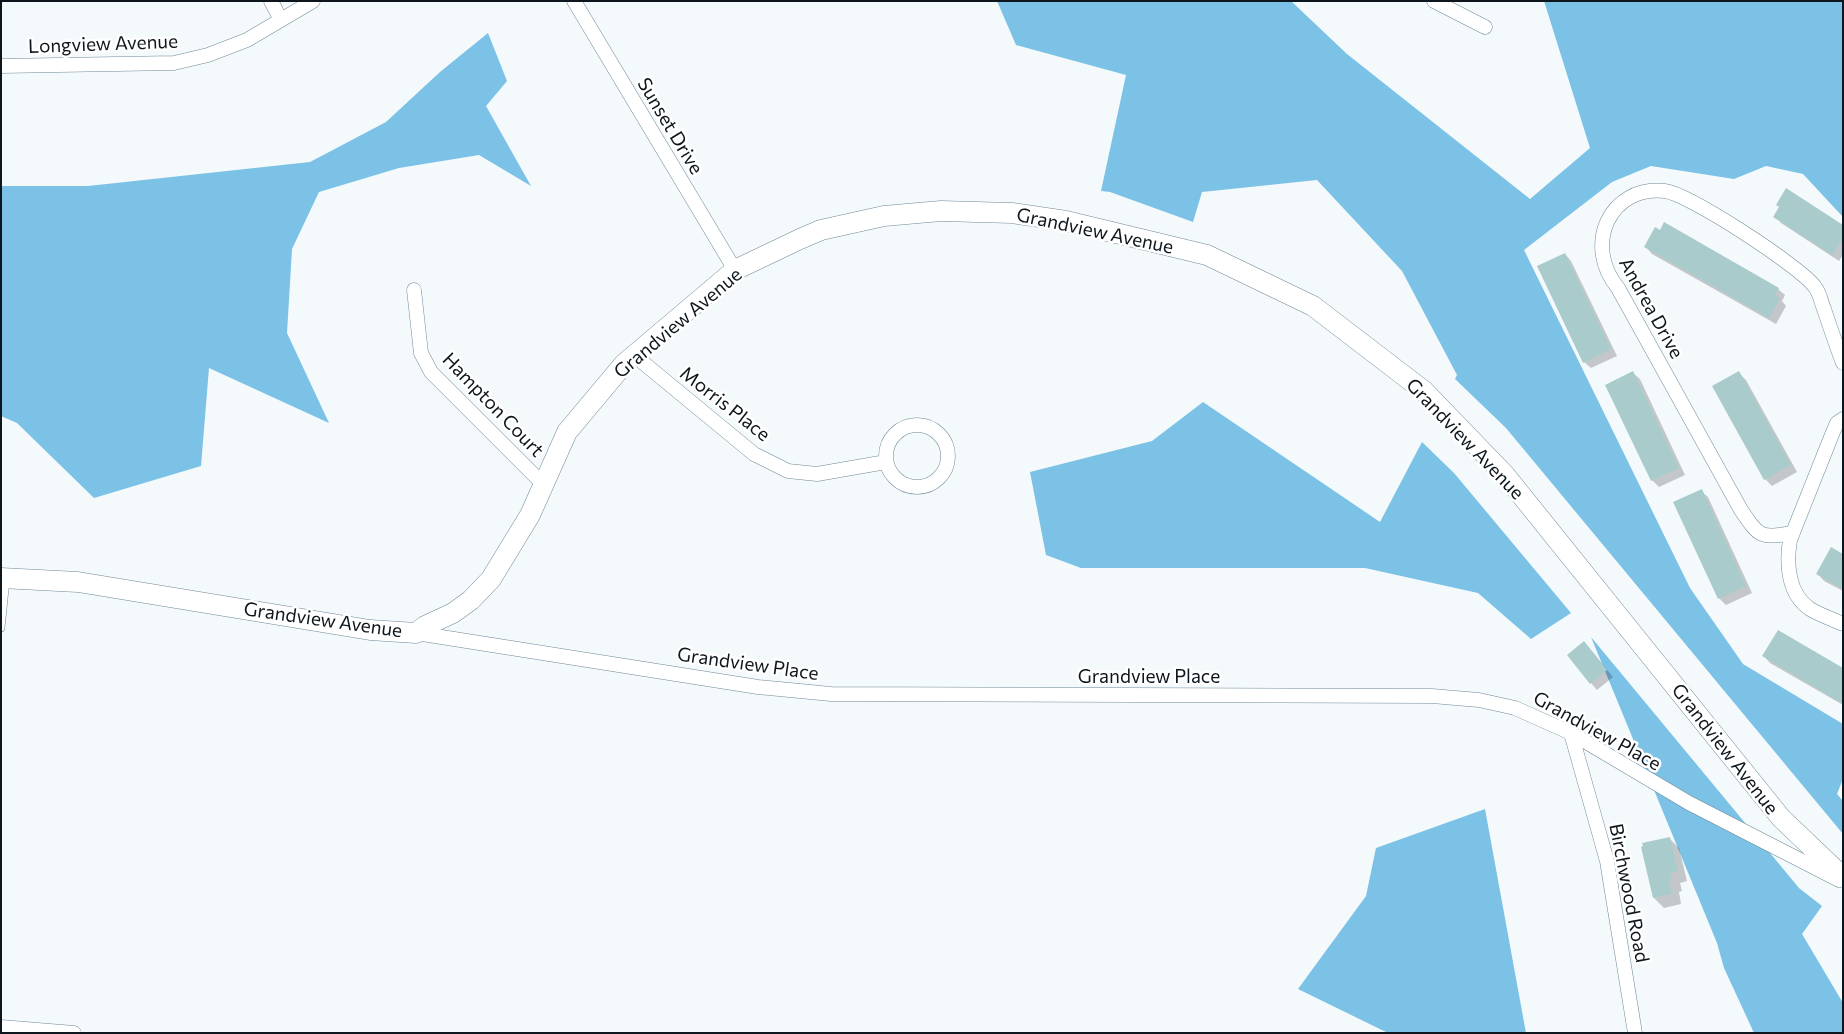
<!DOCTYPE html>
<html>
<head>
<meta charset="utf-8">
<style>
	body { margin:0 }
	#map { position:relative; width:1844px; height:1034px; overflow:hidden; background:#f4f9fc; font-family:Commissioner,sans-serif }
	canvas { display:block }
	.frame { position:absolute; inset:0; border:2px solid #0c161c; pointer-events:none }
</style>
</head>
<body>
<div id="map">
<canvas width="1844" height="1034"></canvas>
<div class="frame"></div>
</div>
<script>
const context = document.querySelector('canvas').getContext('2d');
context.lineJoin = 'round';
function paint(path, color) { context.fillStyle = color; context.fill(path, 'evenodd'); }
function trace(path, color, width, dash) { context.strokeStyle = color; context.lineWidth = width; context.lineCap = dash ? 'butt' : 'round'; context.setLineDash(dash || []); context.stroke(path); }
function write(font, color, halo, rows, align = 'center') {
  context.font = font + ' Commissioner,sans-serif'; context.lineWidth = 5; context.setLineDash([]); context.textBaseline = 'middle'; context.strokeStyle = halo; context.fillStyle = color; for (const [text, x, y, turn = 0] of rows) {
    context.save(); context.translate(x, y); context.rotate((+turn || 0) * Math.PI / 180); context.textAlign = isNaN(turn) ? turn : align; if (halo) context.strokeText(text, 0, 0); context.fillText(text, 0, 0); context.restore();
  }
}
paint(new Path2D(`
	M997,1H1291L1347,54L1530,199L1590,148L1544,1H1843V217L1803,174L1766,166L1734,179L1651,166L1612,182L1524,250L1690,588L1743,664L1843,724V779L1837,794L1843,801V834L1506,428L1455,379L1457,375L1402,271L1317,180L1202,192L1193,222L1110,192L1101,191L1126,75L1016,45Z
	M488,33L507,81L486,106L531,186L479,155L399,168L319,192L292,249L287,333L329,423L209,368L201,466L94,498L17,423L1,416V186H88L310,162L386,122L440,72Z
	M1203,402L1380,522L1422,442L1454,473L1571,613L1531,639L1478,593L1365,568H1081L1046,555L1030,472L1152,441Z
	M1591,637L1799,888L1822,906L1802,934L1843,1003V1033H1754L1724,968L1717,943Z
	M1485,809L1526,1033H1388L1298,989L1366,896L1376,848Z`), '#7bc2e6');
paint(new Path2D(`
	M1775,216L1843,227V255L1839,261L1781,223Z
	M1646,247L1778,289L1785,295L1782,301L1786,306L1776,324L1652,254Z
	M1565,254L1571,261L1617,356L1591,368L1584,362Z
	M1633,373L1640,379L1685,475L1659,487L1652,480Z
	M1739,373L1746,380L1797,472L1772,486L1765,479Z
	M1701,491L1708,497L1752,593L1726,605L1719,598L1675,503Z
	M1843,555V591L1824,581L1818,574Z
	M1591,650L1613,677L1597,690L1591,683Z
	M1764,656L1843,669V705L1770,663Z
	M1669,838L1679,848L1687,881L1680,883L1682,891L1679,892L1681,904L1664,908L1654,898Z`), '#0003');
paint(new Path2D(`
	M1786,188L1843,225V239L1832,255L1773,217L1779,207L1776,205Z
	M1664,222L1779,288L1775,295L1780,298L1769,318L1644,247L1655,227L1660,230Z
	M1565,253L1611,349L1583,363L1537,266Z
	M1633,371L1679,468L1651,481L1605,385Z
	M1739,371L1791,465L1764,480L1712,386Z
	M1702,489L1746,586L1718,599L1673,502Z
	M1831,547L1843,554V589L1816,574Z
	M1778,630L1843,668V704L1762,656Z
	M1584,641L1607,670L1590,684L1567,655Z
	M1670,837L1678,871L1670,873L1672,881L1669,882L1672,894L1653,898L1641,847L1643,846L1642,843Z`), '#a9cbcc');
const lane = new Path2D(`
	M1,628L6,579`);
const street = new Path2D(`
	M271,1L281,20
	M574,1L735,270
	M1434,1L1485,27
	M1,66L174,63L208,55L247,40L313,1
	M414,290L421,353L431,372L543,484
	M635,356L754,454L788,471L817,474L886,462
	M1843,419L1837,423L1833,432L1790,540C1786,564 1788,594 1810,609C1820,615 1832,619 1843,624
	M886 456a31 31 0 1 1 62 0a31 31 0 1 1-62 0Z
	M1793,533C1760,538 1760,538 1741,510L1618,288C1583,246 1609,185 1665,191C1689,194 1801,267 1815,287C1820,293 1821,302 1824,309C1830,327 1836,345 1843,363
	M416,633L758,687L831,694L1432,696L1479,700L1515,708L1571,733L1689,803L1839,880
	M1571,733L1607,861L1635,1033
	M1,1027L74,1033`);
const secondary = new Path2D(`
	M1,578L78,582L370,630L416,633L425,626L453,613L471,600L491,579L530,515L567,432L624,364L735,270L800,239L821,230L884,216L941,211L1012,213L1066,221L1207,255L1313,306L1424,391L1505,475L1781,818L1843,877`);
trace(lane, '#6f8997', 8);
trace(street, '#6f8997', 15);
trace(secondary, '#6f8997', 21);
trace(lane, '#fff', 7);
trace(street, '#fff', 14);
trace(secondary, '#fff', 20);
write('19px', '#0c161c', '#fff', [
	["Longview Avenue",103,44,-2],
	["Sunset Drive",670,126,59],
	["Grandview Avenue",1095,231,12],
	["Andrea Drive",1651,308,61],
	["Grandview Avenue",678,323,-40],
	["Morris Place",725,404,38],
	["Hampton Court",493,405,46],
	["Grandview Avenue",1465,439,46],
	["Grandview Avenue",323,620,8],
	["Grandview Place",748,664,8],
	["Grandview Place",1149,677],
	["Grandview Place",1597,731,29],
	["Grandview Avenue",1725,749,52],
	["Birchwood Road",1629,893,79]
]);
</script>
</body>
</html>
